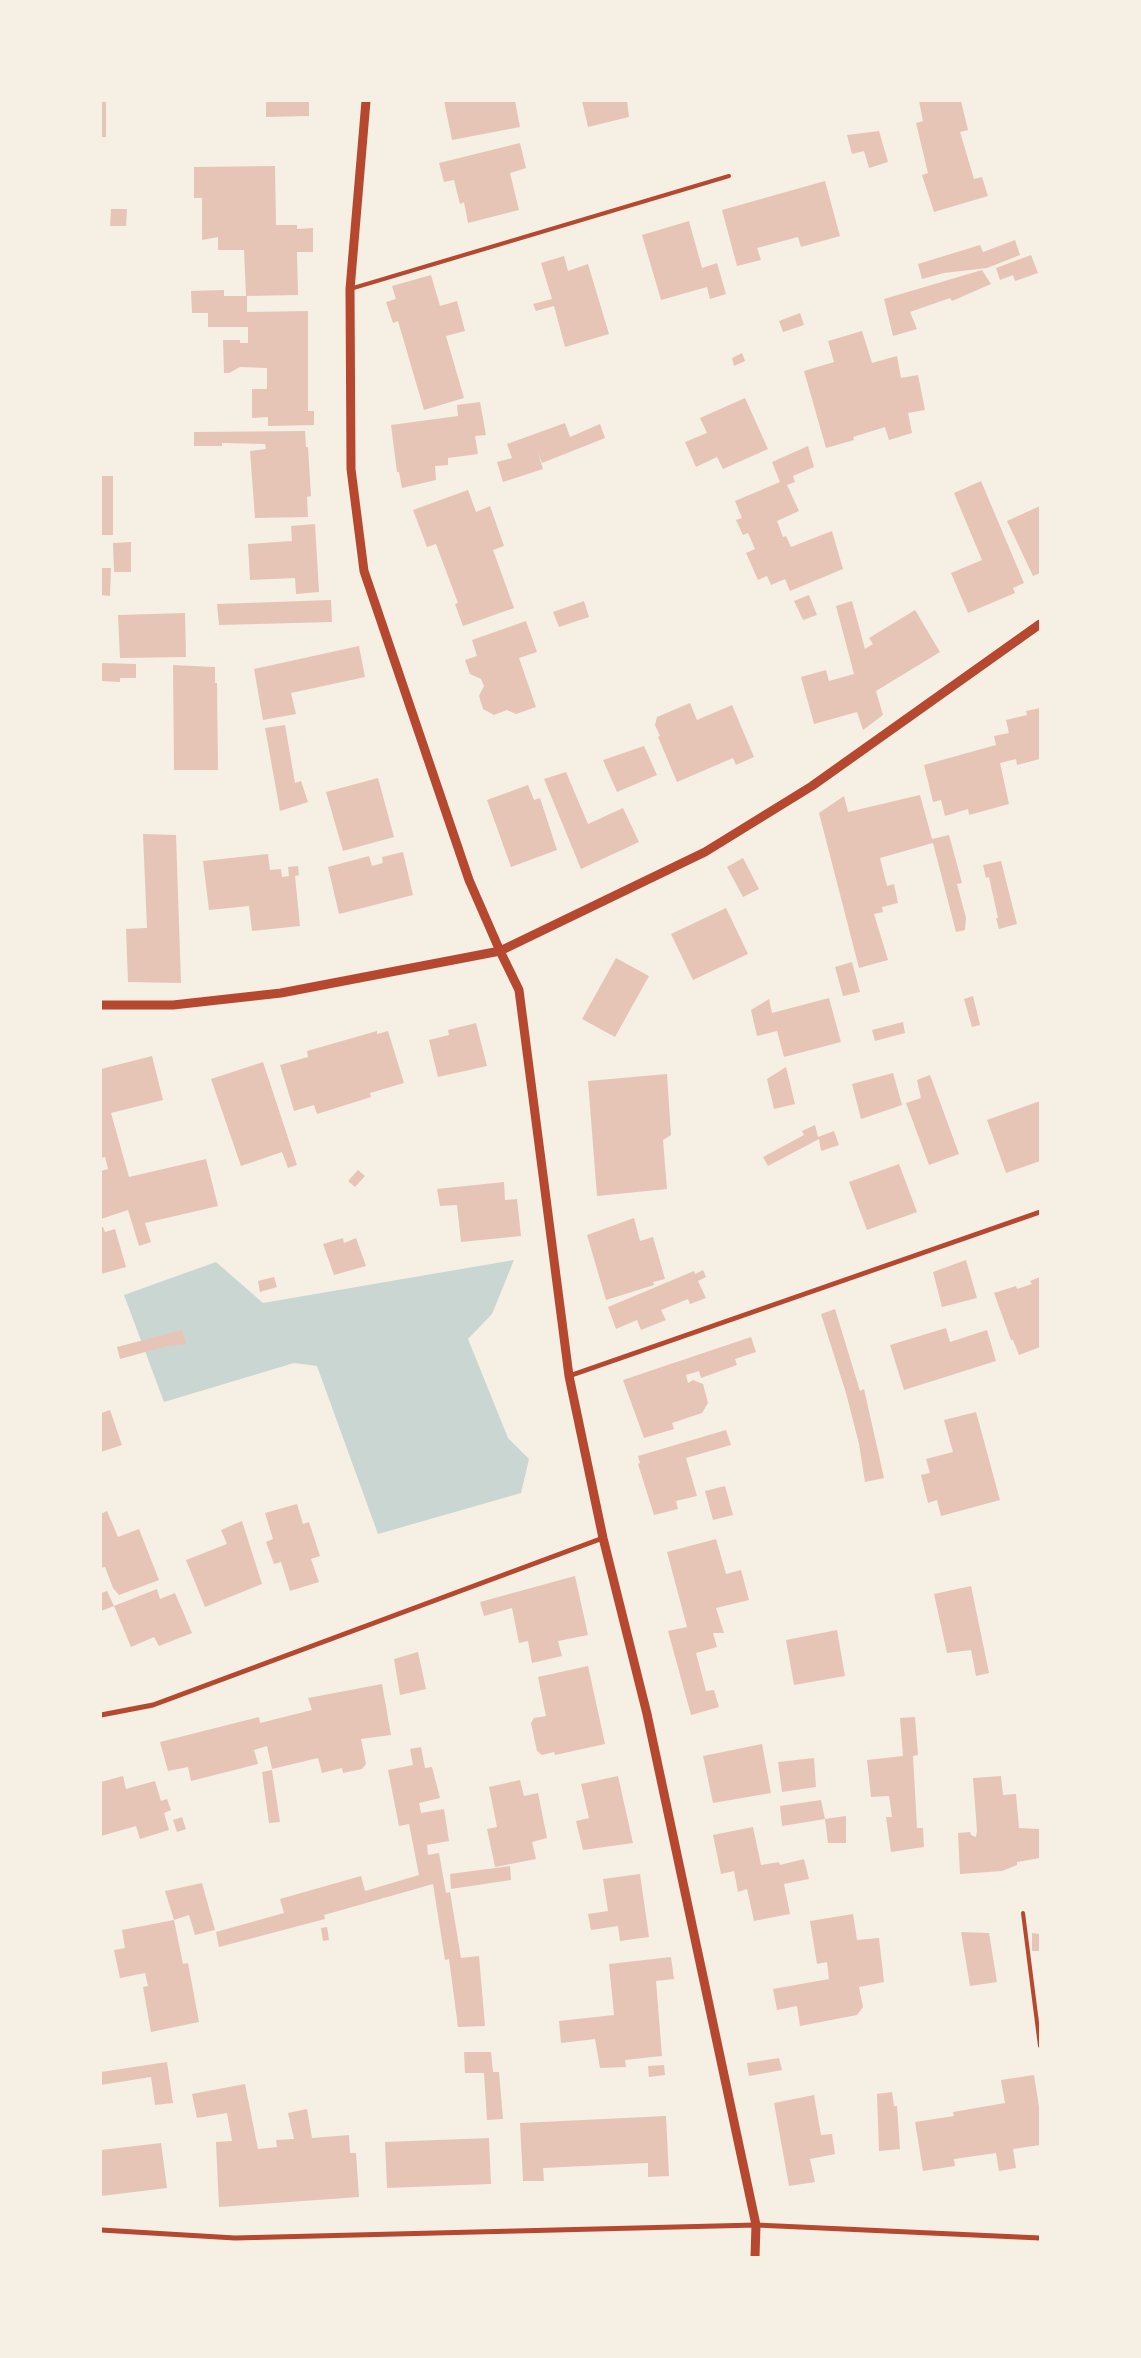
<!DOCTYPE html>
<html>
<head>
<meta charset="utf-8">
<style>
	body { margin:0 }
	#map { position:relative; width:1141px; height:2358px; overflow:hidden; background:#f6efe4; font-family:"Playfair Display",serif }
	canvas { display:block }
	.frame { position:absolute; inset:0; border:102px solid #f6efe4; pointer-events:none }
</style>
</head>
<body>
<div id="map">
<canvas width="1141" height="2358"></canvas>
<div class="frame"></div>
</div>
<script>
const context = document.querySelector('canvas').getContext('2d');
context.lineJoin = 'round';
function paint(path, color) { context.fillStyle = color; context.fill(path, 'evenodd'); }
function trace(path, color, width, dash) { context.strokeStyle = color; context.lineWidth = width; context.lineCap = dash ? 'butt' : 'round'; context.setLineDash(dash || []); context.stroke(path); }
paint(new Path2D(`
	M514,1260L492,1314L468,1339L508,1438L529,1459L521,1493L378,1534L317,1366L294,1363L164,1402L124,1295L216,1262L263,1303Z`), '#c9d6d2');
paint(new Path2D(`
	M101,101H106V137H101Z
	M266,101H309V116L266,117Z
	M444,101H515L520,127L452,140Z
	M582,101H627L629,117L588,127Z
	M919,101H961L968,130L960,132L974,179L982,177L988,196L934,212L922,175L928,173L916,123L923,121Z
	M879,131L888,162L869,168L864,151L852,154L847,135Z
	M520,143L526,168L510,173L519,210L468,223L464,202L460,204L454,180L444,182L439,163Z
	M275,166L276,225H297V229L313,228V252H297L298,295L246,296L244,250H218V237L202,240V198H194V167Z
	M825,181L840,236L801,247L798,237L757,248L761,260L737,266L722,210Z
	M111,209H127L126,226H110Z
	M689,221L702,268L717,263L726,294L710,299L707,287L661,300L642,235Z
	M1015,240L1020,255L987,268L944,273L922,279L918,264L980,245L983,252Z
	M1031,255L1038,273L1015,281L1013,275L1000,280L996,268Z
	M564,256L568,271L588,264L609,334L565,347L554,306L536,311L533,304L552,299L541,263Z
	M982,270L991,284L952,301L950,298L910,312L917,329L893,336L884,299Z
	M431,275L440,306L457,301L465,331L446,336L464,398L424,410L398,321L393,323L386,302L396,299L392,286Z
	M224,290V296H247V312L308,311V411H314V425L268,426V417L252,418V389H267V368L240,367L229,373H224L223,340H240V343H248V327H208V313H192L191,291Z
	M800,313L804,325L783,332L779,321Z
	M862,331L872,363L897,356L901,378L918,375L925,410L908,413L912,433L889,440L885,427L853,437L854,440L826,448L804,371L834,362L828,341Z
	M742,353L745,361L734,366L732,358Z
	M745,398L768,449L723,469L717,457L696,467L685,442L707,433L700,418Z
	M480,402L486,435L475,436L478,454L448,458V465L435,466L436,480L402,488L399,472H397L391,425L458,416L457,405Z
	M565,423L570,437L600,424L605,438L542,463L538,453L543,469L503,482L497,462L512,458L507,444Z
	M305,431L306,447H308L311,496L307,497L308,517L255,518L250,451L266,449L265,444L222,443V446H194V432Z
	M808,446L814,467L793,476L795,482L787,485L799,511L777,521L783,537L786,536L791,547L832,531L843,569L790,591L785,579L771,585L767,576L758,580L746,553L755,549L748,533L743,535L736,520L742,518L735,501L780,482L772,462Z
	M101,476H113V535H101Z
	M981,481L1024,583L1013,588L1015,593L968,613L951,573L982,560L954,493Z
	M468,490L476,512L490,506L504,546L493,550L514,608L463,626L455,604L458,603L436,544L427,547L413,510Z
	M1040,506V573L1033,576L1007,521Z
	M315,524L319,592L296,594L295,578L250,580L248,544L292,541L291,526Z
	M131,542V572H114L113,543Z
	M101,568H111L110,596L101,595Z
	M809,595L817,615L803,620L794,601Z
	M331,600L332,622L219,625L217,604Z
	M584,601L589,617L559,627L553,612Z
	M852,601L865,649L873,644L869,638L915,610L940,652L876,691L883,715L863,730L857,712L814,724L801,677L826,670L829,681L854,674L836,606Z
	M185,613L186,657L120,658L118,615Z
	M526,621L537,652L519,658L536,707L516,714L507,710L494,715L483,709L479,696L484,686L481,679L470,674L465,660L477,656L472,640Z
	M359,646L365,677L291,693L296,714L263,720L254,669Z
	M101,663L136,664V678H120V682L101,681Z
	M173,665L215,667V683H217L218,770H174Z
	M690,703L697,720L732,705L754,757L736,765L733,758L677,782L658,737L660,736L655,725L657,717Z
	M1040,708V759L1017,765L1016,759L1000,763L1009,804L969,815L968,809L945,816L941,800L933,802L924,765L996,745L994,736L1009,733L1006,720L1027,715L1026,711Z
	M285,725L295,783L301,781L308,802L280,811L265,728Z
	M644,746L657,775L617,792L603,760Z
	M566,772L588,824L623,808L639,842L581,869L544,779Z
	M378,778L394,837L343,851L326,792Z
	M528,785L534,800L540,798L557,850L511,867L487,800Z
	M920,795L932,839L949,835L962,883L957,884L966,918L965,930L956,932L933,843L880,858L887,886L894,884L898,903L882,907L883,912L874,914L888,960L859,968L819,813L844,796L848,812Z
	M143,834L176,835L181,983L128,982L126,929L147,928Z
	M403,852L413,895L339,914L328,867L369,856L372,866L383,863L382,857Z
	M268,854L270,870L281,869L282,877L289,876L288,867L298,866L299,875L295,876L300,926L252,931L249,906L209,910L203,861Z
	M743,858L759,889L743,897L727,867Z
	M1001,861L1017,924L999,929L996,918H998L989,877L986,878L983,865Z
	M726,908L748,954L693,980L671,934Z
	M616,958L649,976L615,1037L582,1019Z
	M852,962L860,992L843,996L835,967Z
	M973,996L980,1025L972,1027L964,999Z
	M829,998L841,1042L784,1057L777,1031L757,1036L751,1010L769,999L772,1013Z
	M903,1022L905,1033L875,1041L872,1030Z
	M476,1023L487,1066L438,1077L429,1040L449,1035L448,1030Z
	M377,1031V1034L388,1031L404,1083L370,1093L371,1097L317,1114L314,1105L294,1111L280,1065L308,1057L307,1051Z
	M152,1056L163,1100L111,1113L129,1177L206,1159L218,1206L145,1223L151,1242L139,1246L128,1210L101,1219V1171L108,1169L105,1157L101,1158V1069Z
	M263,1062L297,1165L288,1168L282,1152L241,1166L211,1079Z
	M786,1067L795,1104L774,1109L767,1079Z
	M893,1073L902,1105L861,1119L852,1084Z
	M667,1074L671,1135L663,1140L667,1189L597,1196L588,1081Z
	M930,1075L959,1154L929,1165L906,1103L921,1098L917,1080Z
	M1040,1101V1161L1006,1173L987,1120Z
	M815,1125L818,1137L834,1131L839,1145L821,1151L819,1139L768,1166L763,1157L804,1135L802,1131Z
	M899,1164L917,1212L867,1230L849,1182Z
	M358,1170L365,1176L355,1187L348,1181Z
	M504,1182L505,1200L517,1199L521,1236L461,1242L457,1205L440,1206L437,1189Z
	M634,1218L640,1241L653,1237L665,1279L653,1282L654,1285L606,1300L587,1235Z
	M101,1227H103L105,1232L115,1229L126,1267L101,1274Z
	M343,1238L344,1243L356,1238L366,1266L334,1275L323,1244Z
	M966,1260L977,1298L942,1307L933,1272Z
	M703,1270L706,1277L698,1281L706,1298L690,1304L688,1299L661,1310L666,1320L641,1330L637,1320L616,1329L608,1307L694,1271L695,1274Z
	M274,1277L277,1287L260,1292L258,1281Z
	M1040,1277V1347L1019,1355L1013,1340H1011L994,1293L1016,1286L1017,1289L1032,1284L1030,1281Z
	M835,1309L860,1391L864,1389L884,1478L865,1482L859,1444L846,1393L821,1314Z
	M946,1328L950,1342L987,1330L996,1361L904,1390L890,1345Z
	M182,1330L186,1344L167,1346L120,1359L117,1347Z
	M751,1337L756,1352L735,1359L737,1365L701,1378L699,1371L686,1375L688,1383L693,1380L703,1384L708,1403L702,1413L672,1423L674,1429L644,1438L623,1380Z
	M110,1410L122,1445L101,1452V1413Z
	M976,1412L1000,1500L941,1516L937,1500L928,1503L921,1475L930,1473L926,1459L953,1452L944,1420Z
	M726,1430L731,1445L686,1458L697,1496L676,1501L678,1509L654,1515L638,1464L640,1463L638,1456Z
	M725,1486L733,1515L713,1520L705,1491Z
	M297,1504L303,1524L309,1522L320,1556L311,1559L319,1582L290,1591L281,1562L274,1564L266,1542L273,1539L265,1513Z
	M107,1511L118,1537L139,1529L159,1580L119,1595L113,1588L105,1567L101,1568V1514Z
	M242,1521L262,1584L205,1607L186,1560L227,1544L221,1530Z
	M716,1539L726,1574L741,1570L749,1600L716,1608L724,1633H713L717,1647L696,1653L706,1691L714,1690L719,1707L691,1715L668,1631L687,1627L667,1552Z
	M575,1576L588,1635L558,1641L562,1656L532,1663L528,1641L519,1643L512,1608L484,1616L480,1602Z
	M971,1586L989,1673L976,1676L971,1650L947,1653L934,1594Z
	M157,1589L160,1599L175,1593L192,1633L159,1646L154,1637L131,1647L114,1606Z
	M107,1591L114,1606L101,1611V1593Z
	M837,1630L845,1676L794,1685L786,1640Z
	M418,1652L426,1689L400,1695L394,1659Z
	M588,1666L605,1744L555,1755L554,1752L542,1755L537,1751L531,1723L534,1718L546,1716L538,1677Z
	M382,1684L391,1735L361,1739L366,1764L362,1769L343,1773L342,1768L322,1773L318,1758L272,1769L267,1746L254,1750L258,1764L191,1781L188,1767L168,1771L160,1742L259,1717L260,1723L312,1710L308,1698Z
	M915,1717L918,1755L913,1756L917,1828H923L924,1847L891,1852L886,1817H892L889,1796L871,1797L867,1760L903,1756L900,1718Z
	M762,1744L771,1793L713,1803L703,1756Z
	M421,1747L425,1768L432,1767L440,1798L419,1803L421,1813L444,1809L449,1841L427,1845L428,1855L439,1853L446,1893L450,1892L461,1958L479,1956L485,2026L458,2027L449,1959L445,1960L433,1884L324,1915L325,1919L219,1947L216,1932L284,1913L280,1899L361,1876L365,1891L419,1875L409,1824L399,1826L388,1770L413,1765L410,1749Z
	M814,1758L816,1787L782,1792L778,1762Z
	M272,1770L280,1822L269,1823L262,1772Z
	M123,1776L126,1789L155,1781L161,1801L167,1799L171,1810L164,1813L169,1830L140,1839L136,1826L101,1836V1782Z
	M618,1776L633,1843L583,1850L576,1821L589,1818L581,1784Z
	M1001,1776L1003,1795L1016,1794L1019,1828L1040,1829V1858L1017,1862V1865L1002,1871L960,1874L958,1833L970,1832L971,1835L976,1837L977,1831L973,1778Z
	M520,1780L524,1796L538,1793L547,1838L532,1842L536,1859L495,1867L487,1829L497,1827L489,1787Z
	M821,1800L825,1819L782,1826L780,1806Z
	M846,1816V1843H828L825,1819Z
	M182,1817L186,1829L177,1832L173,1820Z
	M753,1827L761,1865L779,1862L780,1865L804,1859L809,1879L784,1884L790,1914L754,1921L747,1889L738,1892L734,1871L721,1874L713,1835Z
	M510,1866L511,1880L451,1889L450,1874Z
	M640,1874L649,1937L620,1941L618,1926L591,1930L588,1914L608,1911L603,1879Z
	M202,1883L215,1930L195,1935L189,1915L174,1920L183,1964L188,1963L199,2022L151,2032L143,1987L148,1986L145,1973L120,1978L114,1950L125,1948L122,1930L174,1920L165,1891Z
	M853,1914L857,1940L879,1938L884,1982L859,1987L863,2007L857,2015L800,2026L797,2006L777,2010L773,1989L829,1979L827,1962L817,1964L810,1921Z
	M327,1927L329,1940L323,1941L321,1928Z
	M961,1932L989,1933L997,1982L970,1986Z
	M1032,1933L1040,1934V1951H1032Z
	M671,1957L674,1979L656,1981L662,2056L625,2060L626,2067L600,2068L595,2039L561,2043L559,2021L614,2015L609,1964Z
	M464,2052H491L493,2072H499L503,2119L487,2120L484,2073H465Z
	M779,2058L782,2070L749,2076L747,2063Z
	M167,2062L173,2103L155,2105L151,2077L101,2085V2072Z
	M664,2065L665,2075L649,2077L648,2066Z
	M1034,2075L1040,2113V2145L1013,2149L1016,2168L999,2171L996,2153L954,2159L955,2166L923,2171L915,2122L954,2116L953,2112L1005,2103L1001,2080Z
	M245,2084L258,2149L277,2147L276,2140L294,2139L288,2113L307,2109L312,2138L349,2135L350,2153H356L359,2197L219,2207L216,2142L232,2141L227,2113L197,2118L192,2094Z
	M892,2092L894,2106H897L900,2149L879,2151L877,2094Z
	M814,2095L821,2135L832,2134L835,2154L810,2159L815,2182L789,2186L774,2103Z
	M666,2116L669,2176L648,2177V2163L543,2168L544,2181H523L520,2123Z
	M489,2138L491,2184L387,2188L385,2142Z
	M161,2143L167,2188L101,2196V2150Z`), '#e6c5b7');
trace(new Path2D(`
	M350,289L729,176
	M1023,1913L1040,2046`), '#b5482f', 4);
trace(new Path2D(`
	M569,1376L1040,1212
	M101,1715L153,1705L603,1538
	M101,2230L235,2238L756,2225L1040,2238`), '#b5482f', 5);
trace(new Path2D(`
	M366,101L350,289L351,469L364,571L469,880L500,951L519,990L569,1376L603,1538L647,1714L756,2225L755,2257
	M101,1005H173L281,993L500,951L705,852L812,786L1040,624`), '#b5482f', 9);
</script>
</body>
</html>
